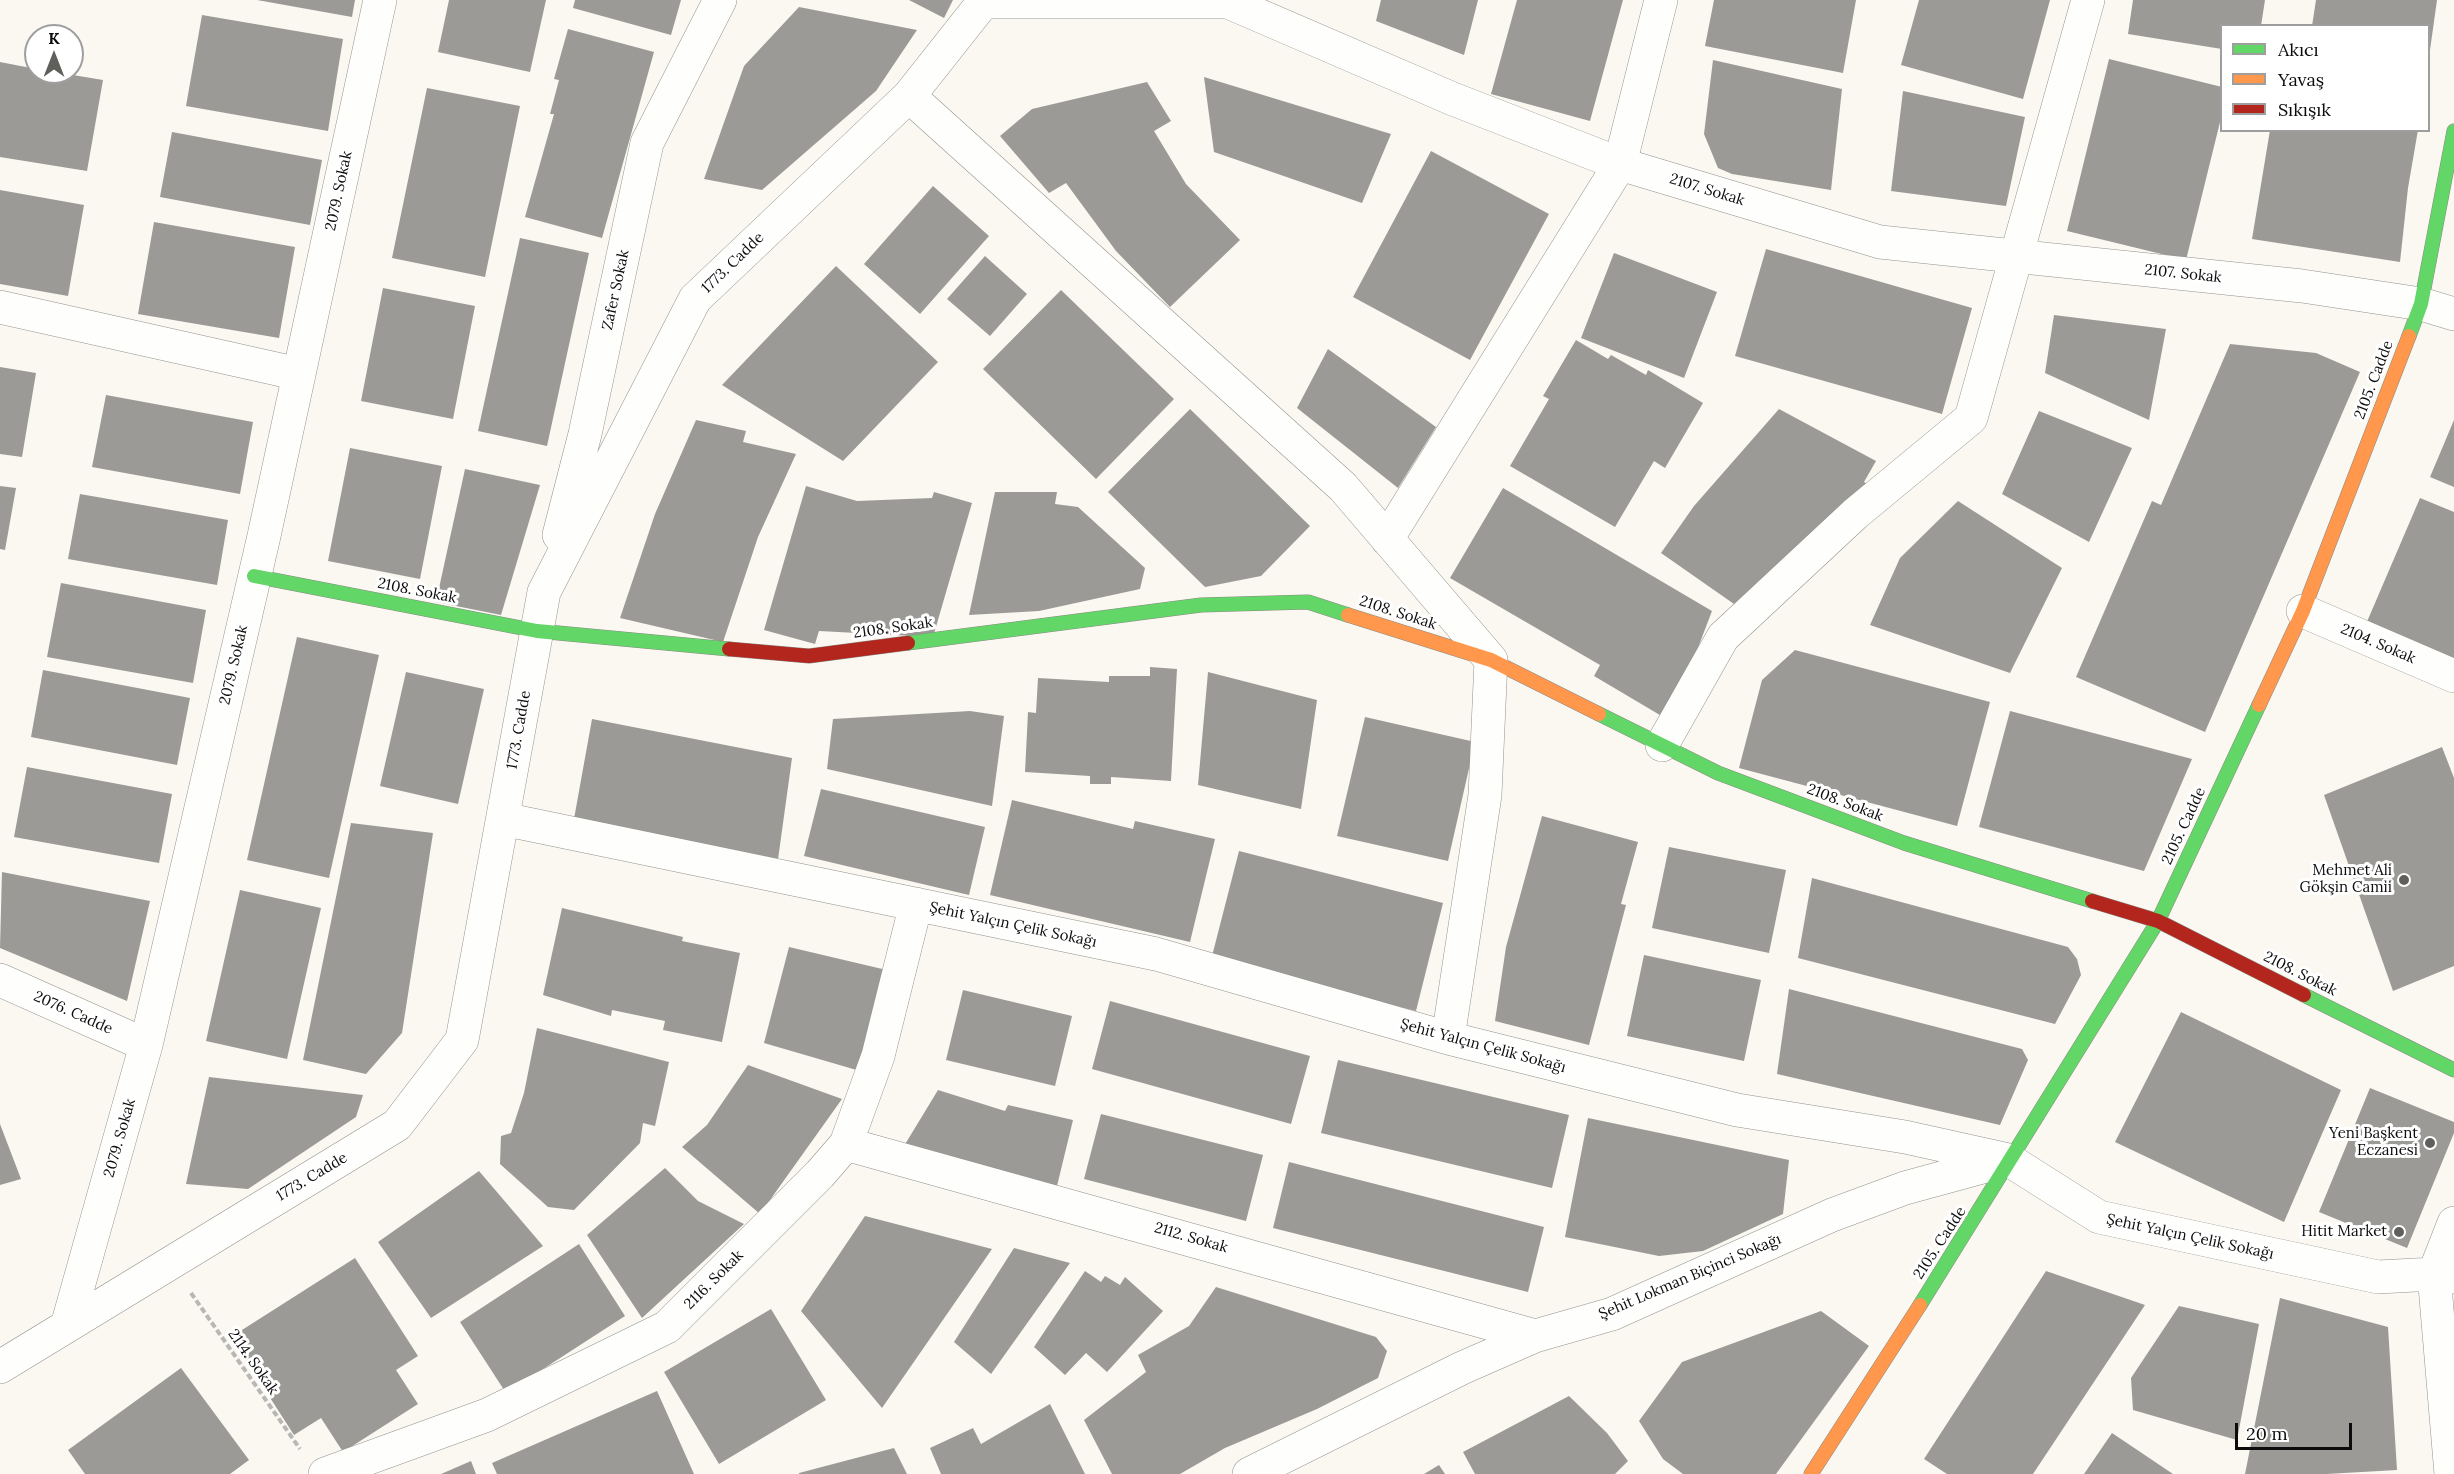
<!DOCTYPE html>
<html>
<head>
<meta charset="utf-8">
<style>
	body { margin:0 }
	#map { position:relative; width:2454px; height:1474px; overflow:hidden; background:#faf8f0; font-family:Lora,serif }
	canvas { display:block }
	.legend { position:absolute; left:2220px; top:24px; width:210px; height:108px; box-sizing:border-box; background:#fff; border:2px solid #9e9e9e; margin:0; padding:8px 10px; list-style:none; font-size:18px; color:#0c0c0c }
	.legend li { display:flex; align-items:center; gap:12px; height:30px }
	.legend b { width:30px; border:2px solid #9e9e9e }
	.north { position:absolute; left:24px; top:24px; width:60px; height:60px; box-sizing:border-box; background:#fff; border:2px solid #9e9e9e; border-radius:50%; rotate:0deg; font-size:16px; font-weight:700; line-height:24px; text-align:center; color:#0c0c0c }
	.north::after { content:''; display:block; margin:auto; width:21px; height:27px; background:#5f5f5c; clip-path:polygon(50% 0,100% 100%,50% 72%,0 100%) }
	.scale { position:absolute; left:2235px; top:1423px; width:117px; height:27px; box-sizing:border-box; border:3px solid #0c0c0c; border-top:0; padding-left:8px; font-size:18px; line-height:21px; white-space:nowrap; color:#0c0c0c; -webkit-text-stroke:4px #fff; paint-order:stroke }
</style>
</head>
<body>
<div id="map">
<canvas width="2454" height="1474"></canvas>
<ul class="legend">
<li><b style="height:8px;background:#63d668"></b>Akıcı</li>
<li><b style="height:8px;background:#ff974d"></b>Yavaş</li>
<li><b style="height:8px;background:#b3261e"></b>Sıkışık</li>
</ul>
<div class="north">K</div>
<div class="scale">20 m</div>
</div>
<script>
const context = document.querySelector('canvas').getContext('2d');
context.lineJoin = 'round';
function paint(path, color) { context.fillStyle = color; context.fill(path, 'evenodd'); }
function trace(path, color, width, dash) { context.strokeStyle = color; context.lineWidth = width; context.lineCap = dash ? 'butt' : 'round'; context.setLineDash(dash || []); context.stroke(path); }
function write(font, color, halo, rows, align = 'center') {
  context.font = font + ' Lora,serif'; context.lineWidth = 6; context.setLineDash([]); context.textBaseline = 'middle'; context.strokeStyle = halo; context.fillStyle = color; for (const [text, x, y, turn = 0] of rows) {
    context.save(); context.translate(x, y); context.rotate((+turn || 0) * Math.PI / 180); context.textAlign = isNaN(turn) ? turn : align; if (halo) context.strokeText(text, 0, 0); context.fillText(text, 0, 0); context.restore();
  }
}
paint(new Path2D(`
	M257,0H355L352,17Z
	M449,0H546L530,72L438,52Z
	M575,0H681L671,35L573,8Z
	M909,0H953L944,18Z
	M1381,0H1478L1464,55L1376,21Z
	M1517,0H1623L1590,121L1491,94Z
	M1714,0H1856L1843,73L1705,46Z
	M1919,0H2050L2023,99L1901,65Z
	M2133,0H2265L2261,26H2222V49L2128,34Z
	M2316,0H2437L2430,50L2428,26H2312Z
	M799,7L917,30L876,91L762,190L704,179L744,66Z
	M202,15L343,39L328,131L186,106Z
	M568,29L654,52L602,238L525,217L554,114H550L559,80L554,79Z
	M2109,59L2222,87V114L2186,260L2067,231Z
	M1713,60L1842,89L1831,190L1732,174L1718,168L1704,134Z
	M0,62L36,69V72H55L103,80L87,171L0,157Z
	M1204,77L1391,134L1362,203L1214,152Z
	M1147,82L1171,121L1154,131L1186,184L1240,240L1170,307L1116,251L1066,183L1049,193L1000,136L1032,109Z
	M427,88L520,106L485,277L392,258Z
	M1903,91L2025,117L2006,206L1891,191Z
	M2270,130H2418L2408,188L2400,262L2252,239Z
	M172,132L322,160L310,225L160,197Z
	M1431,151L1549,214L1470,360L1353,297Z
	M933,186L989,236L920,314L864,264Z
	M0,190L84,205L68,296L0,284Z
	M154,222L295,247L279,338L138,314Z
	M520,238L589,253L547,446L478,431Z
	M1766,249L1972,308L1942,414L1735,356Z
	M1614,253L1717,292L1684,378L1581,338Z
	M985,256L1027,294L990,336L947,299Z
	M836,266L938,362L843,461L722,385Z
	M383,288L475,306L453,419L361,401Z
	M1061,290L1174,399L1096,479L983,369Z
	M2054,315L2166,329L2149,420L2045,373Z
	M1576,340L1608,359L1611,355L1646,375L1648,370L1703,403L1665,468L1654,461L1615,527L1510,466L1549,399L1543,396Z
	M2230,344L2316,353L2360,372L2205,732L2076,677L2152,501L2161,505Z
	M1328,349L1436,427L1398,488L1297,408Z
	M0,367L36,373L22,457L0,454Z
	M106,395L253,422L240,494L92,467Z
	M1190,409L1310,526L1261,576L1205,587L1108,492Z
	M1779,409L1876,461L1864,482L1874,488L1777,564L1744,611L1661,553L1694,506Z
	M2039,411L2132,448L2089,542L2002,494Z
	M696,420L746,431L743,442L796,454L758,537L723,642L620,618L655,514Z
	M2454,420V487L2430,477Z
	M350,448L442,466L420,579L328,561Z
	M465,469L540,485L501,615L436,602Z
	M0,486L16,488L5,550L0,549Z
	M806,486L857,501L932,498L934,492L972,503L933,637L819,631L815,644L764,630Z
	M1503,488L1712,611L1670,721L1594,676L1600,665L1450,578Z
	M995,492H1057L1055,504L1078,507L1145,568L1140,589L1039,611L969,615Z
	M80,494L228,520L217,585L68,559Z
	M2420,498L2454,512V661L2366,624Z
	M1958,501L2062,568L2010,673L1870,625L1900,558Z
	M61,583L206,610L193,683L47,657Z
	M297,637L379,655L329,878L247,860Z
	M1795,650L1990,702L1957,826L1739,768L1762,680Z
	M1150,667L1177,669L1171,781L1111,777V784H1090V776L1025,772L1028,712L1036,713L1038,678L1109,682V676H1150Z
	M43,670L190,698L177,765L31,737Z
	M406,672L484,689L458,804L380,786Z
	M1208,672L1317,700L1301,809L1198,785Z
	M970,711L1004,716L992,806L827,769L833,719Z
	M2010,711L2192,759L2144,871L1979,827Z
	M1365,717L1475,742L1448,861L1337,836Z
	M592,719L792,758L776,874L572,830Z
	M2442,747L2454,778V966L2393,991L2324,795Z
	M27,767L172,794L159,863L14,837Z
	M821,789L985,827L969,895L804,856Z
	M1012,800L1133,829L1135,821L1215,839L1190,942L990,895Z
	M1542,816L1638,842L1621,904L1626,905L1589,1045L1495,1021L1506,947Z
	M351,823L433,833L402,1033L366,1074L303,1060Z
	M1669,847L1786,870L1769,953L1652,928Z
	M1239,851L1443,903L1416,1011L1211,960Z
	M2,872L150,901L127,1001L0,948Z
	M1812,878L2068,947L2077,959L2081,975L2055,1024L1798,958Z
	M240,890L321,908L287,1059L206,1041Z
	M562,908L683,937L682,941L740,953L722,1042L663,1030L665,1021L612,1010L611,1016L543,995Z
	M789,947L895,972L860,1071L764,1043Z
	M1644,955L1761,980L1744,1061L1627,1036Z
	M1789,989L2022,1049L2028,1060L2000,1125L1777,1074Z
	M963,990L1072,1016L1055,1086L946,1060Z
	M1110,1001L1310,1056L1291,1124L1092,1069Z
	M2181,1012L2341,1090L2284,1222L2115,1142Z
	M537,1028L669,1062L655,1126L643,1123L640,1143L574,1210L548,1207L500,1164L501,1136L511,1133L524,1093Z
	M1338,1060L1569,1115L1552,1188L1321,1133Z
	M748,1065L842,1099L760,1214L682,1147L707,1125Z
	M209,1077L363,1095L356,1117L248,1189L186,1184Z
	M2370,1088L2454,1122V1133L2407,1248L2319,1212Z
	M938,1090L1005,1111L1008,1105L1073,1120L1057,1186L904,1146Z
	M1101,1114L1263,1155L1246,1221L1084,1179Z
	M1588,1118L1789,1160L1783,1214L1703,1251L1659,1256L1565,1237Z
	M0,1124L21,1179L0,1185Z
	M1289,1162L1544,1227L1528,1292L1273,1228Z
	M665,1168L698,1201L744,1224L642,1318L587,1235Z
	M479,1171L543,1246L431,1318L378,1242Z
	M865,1216L992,1249L882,1408L801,1311Z
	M579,1244L625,1316L506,1393L460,1322Z
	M1014,1248L1070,1263L991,1374L954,1342Z
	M355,1258L418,1356L396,1370L418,1404L343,1452L321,1418L294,1435L231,1337Z
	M1085,1271L1101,1282L1105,1276L1120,1285L1125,1277L1163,1311L1107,1372L1086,1353L1065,1375L1034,1347Z
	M2046,1271L2145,1305L2033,1474H1947L1924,1459Z
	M1216,1287L1376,1337L1387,1351L1378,1378L1317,1409L1225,1448L1180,1474H1112L1084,1420L1146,1372L1138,1355L1189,1326Z
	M2280,1298L2388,1327L2397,1470L2327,1474H2245Z
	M2179,1306L2259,1324L2237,1440L2133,1410L2131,1378Z
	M771,1309L826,1400L719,1464L664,1372Z
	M1821,1311L1869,1346L1776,1474H1683L1663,1459L1639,1421L1682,1362Z
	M181,1368L249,1460L230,1474H85L68,1450Z
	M657,1391L694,1474H497L492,1463Z
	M1569,1396L1607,1433L1628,1461L1615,1474H1475L1463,1452Z
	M1050,1404L1085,1474H941L930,1448L973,1428L981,1444Z
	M2112,1433L2173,1474H2084Z
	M894,1448L907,1474H799V1473Z
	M471,1461L476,1474H441Z
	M1439,1465L1445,1474H1424Z`), '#9c9a96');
const street = new Path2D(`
	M983,2H1228L1453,99L1620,164L1880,242L2302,286L2421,304L2454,314
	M909,96L1343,487L1491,660L1485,795L1448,1038
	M0,307L299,374
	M559,535L585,434L647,143L720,0
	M1387,539L1620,164L1661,0
	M2303,611L2454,676
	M1662,745L1723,637L1855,514L1971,418L2088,0
	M503,819L1156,954L1448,1038L1737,1110L1905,1137L2009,1160L2099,1217L2378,1277L2434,1274L2454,1277
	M0,980L146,1045
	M846,1144L1535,1336
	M67,1326L146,1045L264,536L380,0
	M0,1367L397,1125L462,1040L544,592L695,299L909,96L985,0
	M325,1474L487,1415L667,1327L820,1174L846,1144L878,1056L916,904
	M1249,1474L1462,1368L1535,1336L1612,1314L1832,1215L1905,1188L2004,1161
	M2451,1474L2434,1274L2454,1223`);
const fast = new Path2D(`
	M2409,336L2421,304L2454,131
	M254,576L537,631L729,649
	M908,643L1201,605L1308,602L1348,615
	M1599,714L1718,773L1904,843L2092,901
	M2304,995L2454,1070
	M1920,1305L2158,921L2259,705`);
const slow = new Path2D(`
	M1348,615L1491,660L1599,714
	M2259,705L2303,611L2409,336
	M1811,1474L1920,1305`);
const jam = new Path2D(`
	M729,649L809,656L908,643
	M2092,901L2158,921L2304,995`);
trace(street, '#93928f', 34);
trace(fast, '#8a8985', 15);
trace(slow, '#8a8985', 15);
trace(jam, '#8a8985', 15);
trace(new Path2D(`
	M191,1293L300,1449`), '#b7b7b5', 4, [6, 3]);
trace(street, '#fefefd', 33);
trace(fast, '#63d668', 14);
trace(slow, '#ff974d', 14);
trace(jam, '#b3261e', 14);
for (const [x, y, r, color] of [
	[2404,880,6,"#5f5f5c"],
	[2430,1143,6,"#5f5f5c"],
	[2399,1232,6,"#5f5f5c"]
]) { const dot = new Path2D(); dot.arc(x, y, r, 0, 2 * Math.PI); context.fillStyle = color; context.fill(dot); trace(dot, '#fff', 2); }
write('15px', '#0c0c0c', '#fff', [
	["2107. Sokak",1707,190,17],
	["2079. Sokak",339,191,-78],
	["1773. Cadde",733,263,-44],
	["2107. Sokak",2183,274,6],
	["Zafer Sokak",616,290,-78],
	["2105. Cadde",2374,380,-69],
	["2108. Sokak",417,591,11],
	["2108. Sokak",1398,613,18],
	["2108. Sokak",893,628,-8],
	["2104. Sokak",2378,644,23],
	["2079. Sokak",234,665,-77],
	["1773. Cadde",519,730,-80],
	["2108. Sokak",1845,803,21],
	["2105. Cadde",2184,826,-65],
	["Şehit Yalçın Çelik Sokağı",1013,925,12],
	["2108. Sokak",2300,974,27],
	["2076. Cadde",73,1013,24],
	["Şehit Yalçın Çelik Sokağı",1483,1046,15],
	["2079. Sokak",120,1138,-74],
	["1773. Cadde",312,1177,-31],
	["Şehit Yalçın Çelik Sokağı",2190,1237,12],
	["2112. Sokak",1191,1238,16],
	["2105. Cadde",1940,1243,-57],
	["Şehit Lokman Biçinci Sokağı",1690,1277,-23],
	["2116. Sokak",714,1280,-45],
	["2114. Sokak",253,1362,55]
]);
write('15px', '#0c0c0c', '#fff', [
	["Mehmet Ali",2392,871],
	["Gökşin Camii",2392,888],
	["Yeni Başkent",2418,1134],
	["Eczanesi",2418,1151],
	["Hitit Market",2387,1232]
], 'right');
</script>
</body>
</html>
